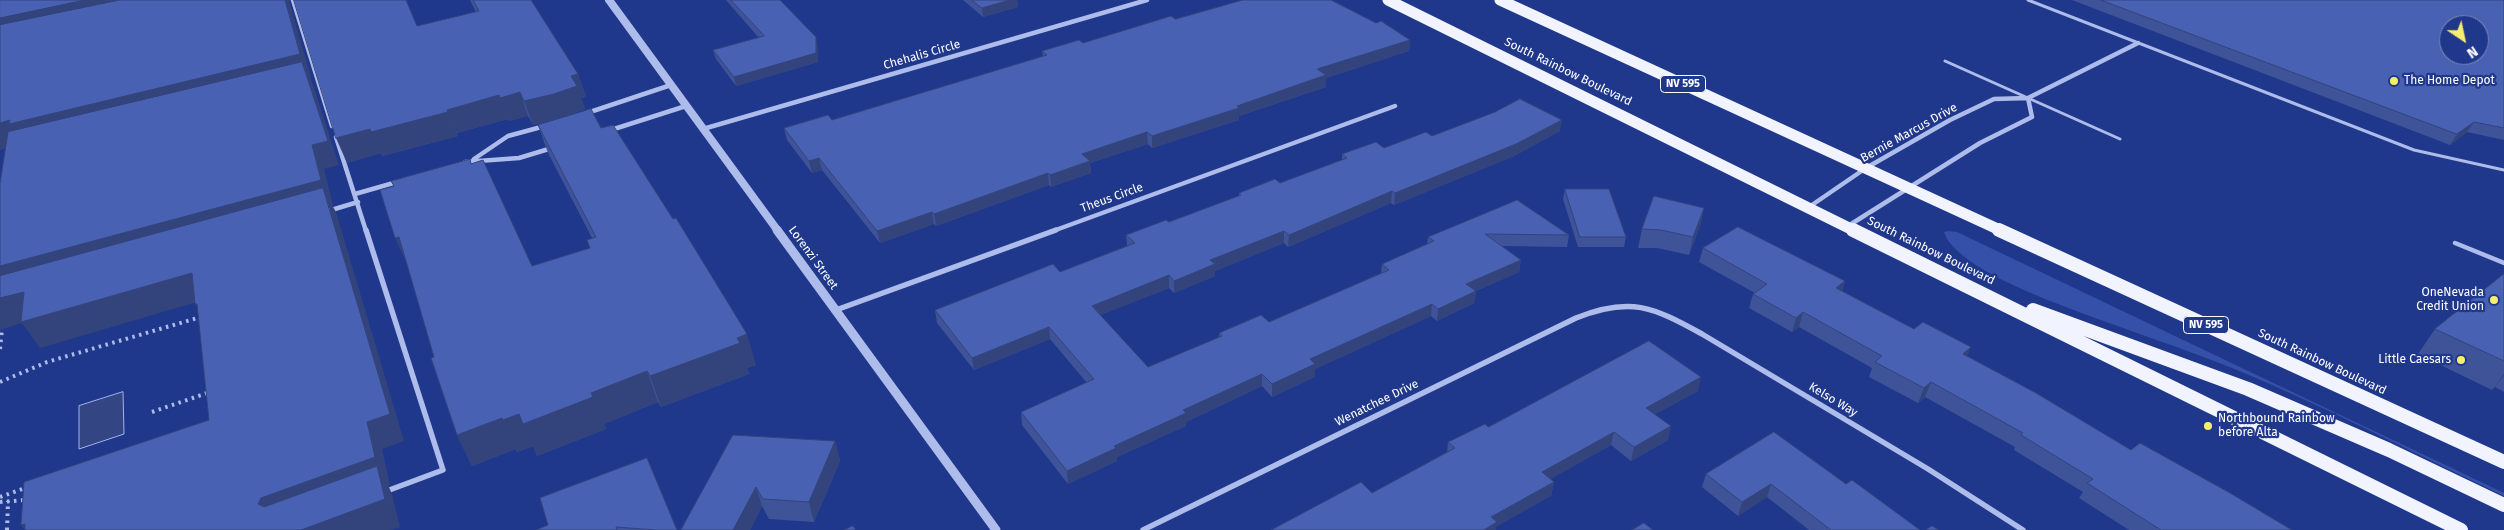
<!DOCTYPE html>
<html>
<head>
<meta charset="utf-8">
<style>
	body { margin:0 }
	#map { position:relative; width:2504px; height:530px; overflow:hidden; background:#20388b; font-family:"Fira Sans",sans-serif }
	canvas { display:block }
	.north { position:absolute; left:2439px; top:15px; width:50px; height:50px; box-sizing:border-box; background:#20388b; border:1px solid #7988b9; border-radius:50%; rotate:146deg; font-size:14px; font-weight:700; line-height:20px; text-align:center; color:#fff }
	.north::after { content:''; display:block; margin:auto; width:18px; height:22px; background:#f8ee6d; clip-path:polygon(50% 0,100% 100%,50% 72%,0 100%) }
</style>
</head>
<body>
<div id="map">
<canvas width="2504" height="530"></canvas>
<div class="north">N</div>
</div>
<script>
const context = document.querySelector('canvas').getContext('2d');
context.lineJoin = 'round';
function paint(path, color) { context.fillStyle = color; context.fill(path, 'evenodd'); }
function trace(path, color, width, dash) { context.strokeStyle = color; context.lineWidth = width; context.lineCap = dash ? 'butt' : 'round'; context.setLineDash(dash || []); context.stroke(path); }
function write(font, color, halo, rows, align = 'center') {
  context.font = font + ' "Fira Sans",sans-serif'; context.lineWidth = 4.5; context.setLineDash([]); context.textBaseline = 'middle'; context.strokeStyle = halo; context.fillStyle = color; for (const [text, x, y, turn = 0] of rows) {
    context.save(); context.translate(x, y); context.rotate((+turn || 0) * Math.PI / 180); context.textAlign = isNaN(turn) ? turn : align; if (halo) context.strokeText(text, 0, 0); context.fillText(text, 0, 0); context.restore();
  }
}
paint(new Path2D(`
	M1948,231L1957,232L2504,493V496C2416,454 2328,408 2237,370C2183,348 2126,330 2071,309C2040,297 1954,265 1944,232Z`), '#3450a8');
const water = new Path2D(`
	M123,392L124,434L79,449V406Z`);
paint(water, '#334582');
trace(water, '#a0b4ec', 1);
trace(new Path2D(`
	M0,349L2,329
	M0,382L47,362L201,317
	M152,412L210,392
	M0,497L25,488
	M0,502L25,500
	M7,530L8,501`), '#adbceb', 4, [2.5, 4.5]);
trace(new Path2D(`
	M2028,0L2414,150L2504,170
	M1945,61L2120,139`), '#adbceb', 3);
trace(new Path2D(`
	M2455,243L2504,263`), '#adbceb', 4.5);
trace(new Path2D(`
	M293,0L332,126
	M587,113L671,85
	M703,129L1147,0
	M611,130L686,106
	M336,137L366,231
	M474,159L508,136L545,126
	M465,162L519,158L552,148
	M355,194L397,182
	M1809,207L1866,168L1950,120L1994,99L2028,98L2138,43
	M328,211L358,202
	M1848,226L1980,143L2032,117L2028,98
	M1053,231L1395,106`), '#adbceb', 4.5);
trace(new Path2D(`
	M366,230L443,470L384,492
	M836,310L1056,230
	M1143,530L1576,318C1630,296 1653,307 1702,334L1928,469L2023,530`), '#adbceb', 5.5);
trace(new Path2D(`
	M609,0L778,231`), '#adbceb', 8);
trace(new Path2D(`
	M777,230L996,530`), '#adbceb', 9);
trace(new Path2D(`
	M1388,0L1855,231
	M1500,0L2002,231`), '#f1f4fe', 11);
trace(new Path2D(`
	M1853,230L2461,530
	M1999,230L2504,462
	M2033,310L2248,389L2389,450L2504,505`), '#f1f4fe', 14);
paint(new Path2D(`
	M470,0H531L578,74L586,97L581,98L585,109L562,117L533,125L528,116L509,121L508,119L457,133L458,136L382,156L381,153L347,163L417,26L476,12Z
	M726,0H780L818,46V62L736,86L716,59L713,50L759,38Z
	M963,0H1017L1018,7L983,17Z
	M2072,0H2504V140L2467,132L2450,145Z
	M1175,19L1410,40L1409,51L1326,78V87L1239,116V120L1152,148L1148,144L1090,163L1091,173L1051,187L1049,185L936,226L934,224L880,243L822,170L812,173L787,140L784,128L832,120L1043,57L1042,51L1083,43Z
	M538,125L601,128L756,365L747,368L749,374L661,407L658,402L604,424L606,429L537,456L533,446L517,452L516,449L472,466L457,435L471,164L532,266L590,248L587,240L592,238L548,153Z
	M1560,131L1514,156L1394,205L1391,203L1288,247L1284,243L1215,271V276L1174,293L1169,288L1100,315L1148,367L1219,337V333L1269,322L1381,273L1382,264L1427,244L1428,237L1517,200L1569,235L1567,247L1502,246L1521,260L1519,272L1476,291L1474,303L1437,321L1431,316L1315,369V377L1272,397L1262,386L1186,422V426L1117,457V461L1068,484L1022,425L1021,412L1087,383L1050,339L974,370L937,323L935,310L1060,272L1127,246L1126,235L1169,222L1239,196V193L1280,183L1342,160V154L1384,148L1432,136Z
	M1565,189L1626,237L1624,247H1578L1563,199Z
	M1704,208L1700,226L1689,255L1657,248H1638L1642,229Z
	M1703,248L1845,281L1842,291L1914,329L1967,356L2131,450L2292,530H2129L2079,498L2083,492L2014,450L2015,447L1925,397L1918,403L1869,377L1872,368L1799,327L1792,332L1749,308L1753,294L1755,293L1699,262Z
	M2504,274V392L2495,387L2492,390L2418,354L2435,329Z
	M1698,391L1655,414L1668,440L1631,461L1611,445L1550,479L1554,482L1551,496L1372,493L1447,452L1448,442L1488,427Z
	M835,441L840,461L814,522L769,519L762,506L750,530H681Z
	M1706,474L1846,484L1920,530H1809L1767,497L1738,516L1702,487Z
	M540,498L677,530H536L548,525Z`), '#3f5399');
paint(new Path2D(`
	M85,0H196L0,44V18Z
	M285,0H290L289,1L311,77H310L313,85L339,165L324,169L333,205H332L336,212L404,441L382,449L390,485H388L392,494L400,527L391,530H301L278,526L258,504L261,498L367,422L329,206L0,297V266L22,145L0,150V123L10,120Z
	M1010,0H1017L1018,7L983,17L982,8Z
	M816,37L818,46V62L736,86L734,77Z
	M1410,40L1409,51L1326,78V87L1239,116V120L1152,148V136L1237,106L1317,69Z
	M578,74L586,97L581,98L585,109L562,117L533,125L524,101L571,76Z
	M520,92L528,116L509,121L500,98Z
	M499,95L508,119L457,133L447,110Z
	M448,112L458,136L382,156L381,153L347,163L336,138L370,129Z
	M1562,120L1560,131L1514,156L1394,205L1395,193Z
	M2474,122L2467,132L2450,145L2457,134Z
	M1147,132L1148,144L1090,163L1091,173L1051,187L1050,175L1082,154Z
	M819,158L822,170L812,173L809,161Z
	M1048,173L1049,185L936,226L934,214Z
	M1392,191L1391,203L1288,247L1289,235Z
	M1704,208L1700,226L1689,255L1693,237Z
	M932,212L934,224L880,243L877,231Z
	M1284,231V243L1215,271V276L1174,293V281L1210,260Z
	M399,237L409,268L395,238Z
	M1521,260L1519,272L1476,291L1474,303L1437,321L1438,309L1466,284Z
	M192,273L207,299L40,348L22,323L0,330V298L24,292Z
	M1169,275V288L1093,318L1092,306Z
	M1845,281L1840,295L1836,288Z
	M1432,304L1431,316L1315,369V377L1272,397V384L1310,359Z
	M1803,312L1799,327L1792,332L1796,318Z
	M1049,327L1050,339L974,370L972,358Z
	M747,334L756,365L747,368L749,374L661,407L650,376L737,338Z
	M1971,347L1965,362L1963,354Z
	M647,371L658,402L604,424L606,429L537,456L533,446L517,452L516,449L472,466L457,435L502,418L519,414L591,393Z
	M1262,374V386L1186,422V426L1117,457V461L1068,484L1067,471L1114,446L1183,410Z
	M2504,374V376L2492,390Z
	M1701,377L1698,391L1643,421L1646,408Z
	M1931,382L1925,397L1918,403L1924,388Z
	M1671,426L1668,440L1631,461L1634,447Z
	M1614,432L1611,445L1539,486L1542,472Z
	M835,441L840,461L814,522L809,502Z
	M1554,482L1551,496L1496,527V530H1484L1491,517Z
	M1771,484L1767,497L1738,516L1742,502Z
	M756,487L762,506L750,530H733Z
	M25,524V530L21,525Z`), '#33447d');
const building = new Path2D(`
	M0,0H85L0,18Z
	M120,0H285L300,54L9,124L10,120L0,123V25Z
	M294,0H406L417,26L479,11L473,0H531L578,74L571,76L577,86L554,94L524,101L520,92L500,98L499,95L447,110L448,112L371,132L370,129L336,138Z
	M731,0H780L816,37V53L734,77L713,50L764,36Z
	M972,0H1010L982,8Z
	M1243,0H1331L1376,23L1381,21L1410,40L1317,69L1326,75L1237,106L1239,108L1152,136L1147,132L1082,154L1090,161L1050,175L1048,173L934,214L932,212L877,231L819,158L809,161L784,128L828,115L832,120L1047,55L1042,51L1079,40L1083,43L1171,16L1175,19Z
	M2101,0H2504V128L2474,122L2457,134ZM2449,25H2479V55H2449Z
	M302,62L328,141L312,145L321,180L0,266V183L8,132Z
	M1520,99L1562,120L1516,144L1395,193L1392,191L1289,235L1284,231L1210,260L1215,264L1174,281L1169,275L1092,306L1148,367L1222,336L1219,333L1261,315L1269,322L1389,270L1382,264L1434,241L1428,237L1517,200L1569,235L1485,234L1521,260L1466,284L1476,291L1438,309L1432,304L1310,359L1315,364L1272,384L1262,374L1183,410L1186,413L1114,446L1116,448L1067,471L1021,412L1094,379L1049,327L972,358L935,310L1053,264L1060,272L1135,243L1126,235L1166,220L1169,222L1241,195L1239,193L1275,179L1280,183L1347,158L1342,154L1376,142L1384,148L1426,132L1432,136L1495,112Z
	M591,109L601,128L613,125L673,219L676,218L747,334L737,338L740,343L650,376L647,371L591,393L593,397L523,424L519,414L503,420L502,418L457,435L431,358L434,357L399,237L395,238L380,190L394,186L391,181L470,159L471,164L483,160L532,266L590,248L587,240L596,237L538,125Z
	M323,188L390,414L367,422L375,457L261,498L258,504L264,507L377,466L385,499L301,530H25V524L21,525L24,482L209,420L197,304H195L192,273L21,322L24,292L0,298V276Z
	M1565,189H1609L1626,237H1580Z
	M1654,196L1704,208L1693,237L1661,230L1642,229Z
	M1738,227L1845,281L1836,288L1914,329L1923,322L1971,347L1963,354L2036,393L2131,450L2140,443L2230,493L2292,530H2161L2087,483L2093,479L2021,435L2023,433L1931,382L1924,388L1875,362L1882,356L1803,312L1796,318L1753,294L1767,284L1703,248Z
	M2504,274V361L2435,329Z
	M1649,341L1701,377L1646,408L1671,426L1634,447L1614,432L1542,472L1554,482L1491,517L1497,522L1484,530H1271L1361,482L1372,493L1455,448L1448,442L1485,424L1488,427Z
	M1774,432L1846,484L1852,480L1920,530H1831L1771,484L1742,502L1706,474Z
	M733,435L835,441L809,502L763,499L756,487L733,530H681Z
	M647,458L677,530H656L616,527L617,530H536L548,525L540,498Z
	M1644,523L1653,530H1632Z
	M853,526L856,530H844Z
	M1932,526L1939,530H1926Z`);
paint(building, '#4961b2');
trace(building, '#33447d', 1);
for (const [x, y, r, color] of [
	[2394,81,5,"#f8ee6d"],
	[2494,300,5,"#f8ee6d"],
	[2461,360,5,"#f8ee6d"],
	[2208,426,5,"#f8ee6d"]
]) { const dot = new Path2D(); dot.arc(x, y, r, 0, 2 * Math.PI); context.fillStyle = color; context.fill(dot); trace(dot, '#20388b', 2); }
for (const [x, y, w] of [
	[1683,84,45],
	[2206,325,45]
]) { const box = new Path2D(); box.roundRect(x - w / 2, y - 8.5, w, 17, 4); context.fillStyle = '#20388b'; context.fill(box); trace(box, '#fff', 1); }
write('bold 11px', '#fff', null, [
	["NV 595",1683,84],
	["NV 595",2206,325]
]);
write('12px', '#fff', '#20388b', [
	["Chehalis Circle",922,55,-16],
	["South Rainbow Boulevard",1568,72,26],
	["Bernie Marcus Drive",1909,133,-29],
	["Theus Circle",1112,198,-20],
	["South Rainbow Boulevard",1931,251,26],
	["Lorenzi Street",813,258,54],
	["South Rainbow Boulevard",2322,362,25],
	["Kelso Way",1833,400,31],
	["Wenatchee Drive",1377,403,-26]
]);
write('12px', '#fff', '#20388b', [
	["The Home Depot",2404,81],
	["OneNevada",2484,293,"right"],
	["Credit Union",2484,307,"right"],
	["Little Caesars",2451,360,"right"],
	["Northbound Rainbow",2218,419],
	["before Alta",2218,433]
], 'left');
</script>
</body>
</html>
